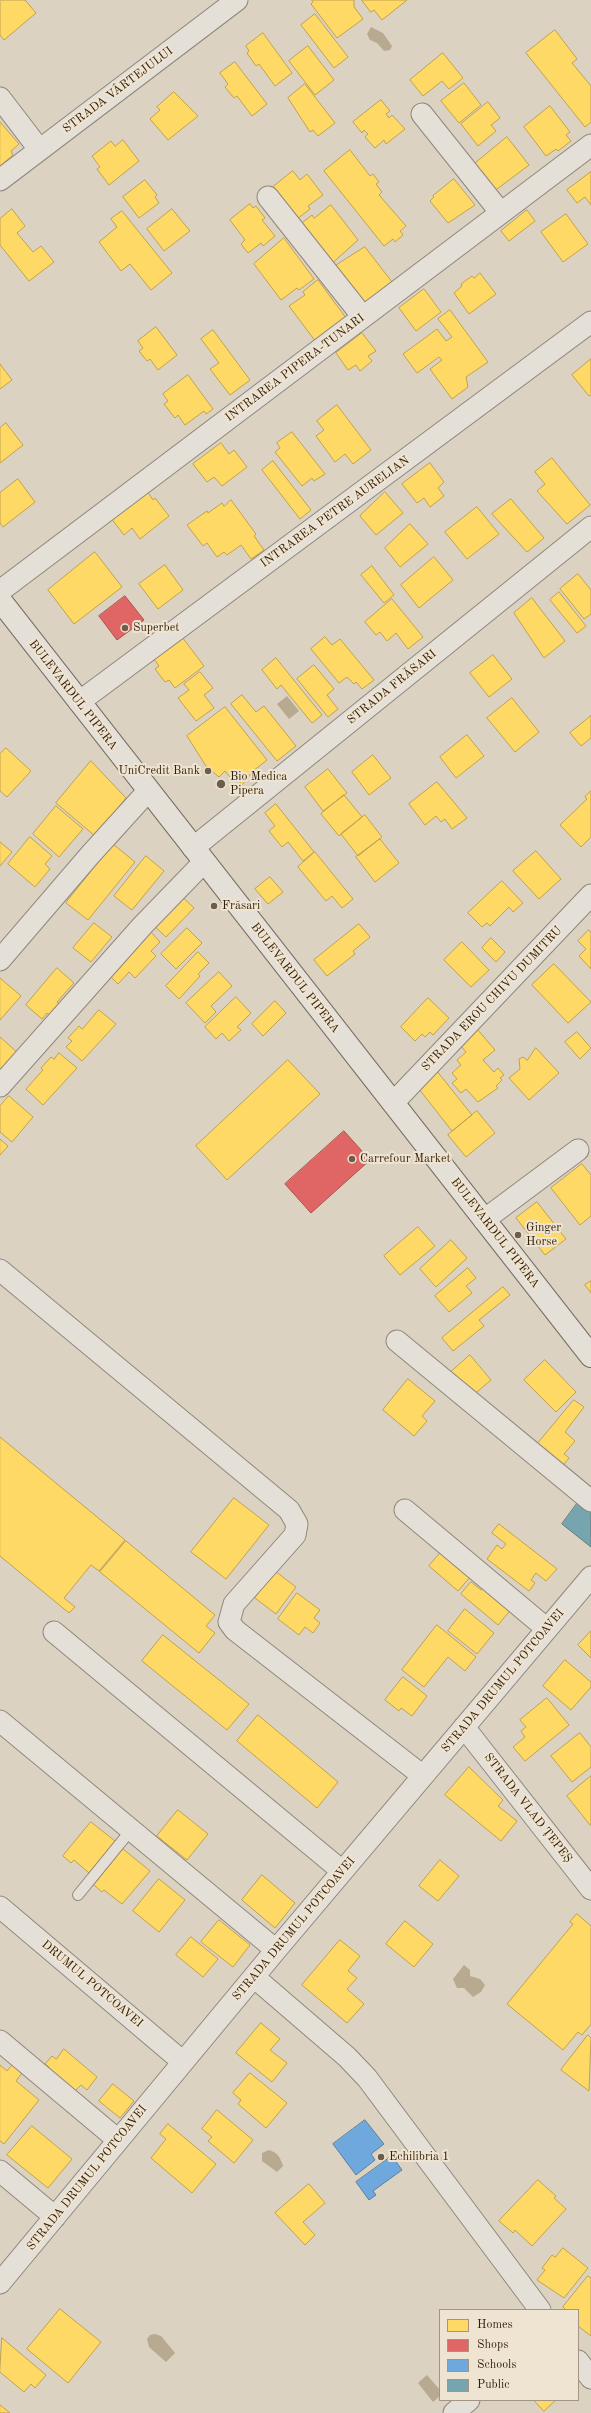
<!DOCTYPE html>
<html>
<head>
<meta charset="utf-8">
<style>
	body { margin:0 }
	#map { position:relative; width:591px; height:2413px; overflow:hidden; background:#dcd2c2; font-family:"Old Standard TT",serif }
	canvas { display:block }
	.legend { position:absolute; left:439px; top:2309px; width:140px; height:92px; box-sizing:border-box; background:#efe4d1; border:1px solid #a39581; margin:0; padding:5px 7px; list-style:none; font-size:12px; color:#311e08 }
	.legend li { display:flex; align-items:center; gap:8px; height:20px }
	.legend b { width:20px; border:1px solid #a39581 }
</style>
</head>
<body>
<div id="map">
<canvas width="591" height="2413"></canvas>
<ul class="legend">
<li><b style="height:11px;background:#ffd966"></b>Homes</li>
<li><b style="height:11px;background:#e06666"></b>Shops</li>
<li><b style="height:11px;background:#6fa8dc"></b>Schools</li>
<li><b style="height:11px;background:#76a5af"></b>Public</li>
</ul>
</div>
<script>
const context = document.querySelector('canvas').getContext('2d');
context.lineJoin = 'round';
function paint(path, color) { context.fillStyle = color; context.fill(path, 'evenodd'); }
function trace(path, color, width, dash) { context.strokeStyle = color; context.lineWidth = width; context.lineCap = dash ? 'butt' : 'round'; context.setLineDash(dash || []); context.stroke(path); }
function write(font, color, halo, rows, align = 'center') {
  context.font = font + ' "Old Standard TT",serif'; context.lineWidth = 4; context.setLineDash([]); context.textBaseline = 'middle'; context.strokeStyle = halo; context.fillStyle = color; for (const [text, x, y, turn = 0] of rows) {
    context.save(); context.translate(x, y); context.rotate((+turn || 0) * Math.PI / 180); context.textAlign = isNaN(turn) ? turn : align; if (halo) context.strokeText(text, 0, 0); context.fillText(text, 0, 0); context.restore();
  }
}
paint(new Path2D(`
	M371,27L383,33L392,46L390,50L384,51L377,43L370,40L367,34Z
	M287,696L299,711L289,719L277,704Z
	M464,1965L470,1970V1976L480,1979L485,1985L481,1992L473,1997L464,1988H457L453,1979Z
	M269,2150C278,2153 280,2157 283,2166L277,2172L262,2161V2153Z
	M155,2334L161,2336L175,2353L166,2362L149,2347L147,2339L150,2335Z
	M427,2375L440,2390V2396L433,2402L418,2383Z`), '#b8a991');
const homes = new Path2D(`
	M2,0H25L36,13L4,40L0,35V2Z
	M312,0H354V7L363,19L337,38L311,4L313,2Z
	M362,0H407L382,20L374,10L371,12Z
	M315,14L348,57L334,68L301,25Z
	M555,30L577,59L572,63L591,86V122L585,127L526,53Z
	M263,33L292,73L275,86L259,64L256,66L247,53L249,51L246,46Z
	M308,46L334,80L315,95L289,61Z
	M443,53L463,78L449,89L442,81L423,96L410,80Z
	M235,62L267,104L252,116L237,96L234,98L225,87L228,84L220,73Z
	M464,83L481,105L459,123L441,101Z
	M305,84L335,123L318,136L313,130L310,132L288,98Z
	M174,92L198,116L168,140L150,119L160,110L157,107Z
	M381,100L390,111L386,114L389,118L392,115L405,129L386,144L384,140L375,148L365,137L368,134L364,130L362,133L353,122Z
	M488,102L500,118L491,125L496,131L478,146L461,124Z
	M550,106L570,132L566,135L571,141L558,151L556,149L546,156L524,127Z
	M0,122L19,144L11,151L13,155L0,166Z
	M507,137L529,165L493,192L472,166Z
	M123,140L139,161L109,185L97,169L100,167L92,156L111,141L115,146Z
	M350,150L370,176L373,174L379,182L376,184L382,192L379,195L406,226L400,231L403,235L395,242L393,239L384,246L324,171Z
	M293,171L300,180L307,174L323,195L308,206L310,209L297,219L273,191L275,189L273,187Z
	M591,172V205L585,197L577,203L567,190Z
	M454,179L475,205L448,223L430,201L434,197L433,196Z
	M145,180L157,195L155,197L159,203L139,218L123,197Z
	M250,204L253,208L256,206L265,218L262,220L275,236L263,246L261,243L248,253L241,244L245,240L230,220Z
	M331,205L358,240L329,266L298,226L312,215L314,218Z
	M12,209L25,226L17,233L33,252L41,246L54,262L29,281L0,245V219Z
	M172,209L190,231L164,251L147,229Z
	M527,210L535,221L509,241L501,231Z
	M122,211L172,273L151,290L130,264L121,271L99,242L117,227L111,219Z
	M566,214L588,244L563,262L541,232Z
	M284,238L314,279L299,290L297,288L281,300L254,264Z
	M365,247L392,282L363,308L332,268Z
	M480,273L496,294L469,314L454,293L462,286L461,284L472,276L474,278Z
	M318,280L349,322L316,342L289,306L305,295L303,292Z
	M424,289L441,312L416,331L399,308Z
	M450,310L488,362L466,377L468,387L452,399L430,369L442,360L439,357L417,373L403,354L437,329L446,341L452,337L438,319Z
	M156,327L177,355L158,370L150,359L147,361L139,351L143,348L138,341Z
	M213,330L250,380L230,395L210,369L219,363L201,339Z
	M362,333L376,351L368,356L372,361L360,371L356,365L348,370L336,353Z
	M591,359V395L589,396L572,375Z
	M0,364L12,380L0,389Z
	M188,375L213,409L206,414L204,411L185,425L178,415L175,418L164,404L168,401L163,394Z
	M337,405L371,450L353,464L345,454L335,462L316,436L324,430L317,421Z
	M6,423L23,445L0,463V428Z
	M292,432L325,474L314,481L312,478L302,486L275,452L280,448L277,443Z
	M221,443L229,454L234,450L247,467L222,486L214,477L207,482L193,464Z
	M552,458L590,505L567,524L537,491L545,484L535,472Z
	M273,461L311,510L300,519L262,470Z
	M430,463L444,482L438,488L444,496L430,507L424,498L417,503L402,484Z
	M18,479L35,502L3,527L0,523V493Z
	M147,491L153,500L155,498L169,516L140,539L132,528L124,535L111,518Z
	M385,492L403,513L376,535L360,516Z
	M511,499L544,538L527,552L492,514Z
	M231,500L256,534L254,536L264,550L251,559L241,545L227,555L224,552L217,557L207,543L203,546L187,525L207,511L208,513L222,503L224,506Z
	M477,507L499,534L467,559L445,532Z
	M410,524L428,544L400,567L385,548Z
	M95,552L122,587L74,624L48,590Z
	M434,557L453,580L419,608L401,585Z
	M165,565L183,590L158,609L139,584Z
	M372,566L394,595L384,603L361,575Z
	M578,574L591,590V614L584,619L560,589Z
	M559,592L586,626L577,633L550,600Z
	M532,598L565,641L544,658L514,613Z
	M392,599L423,637L408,649L396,633L387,641L380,632L376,635L365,622Z
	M182,637L204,666L175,688L169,680L165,682L155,669L159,666L154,659Z
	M325,637L332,645L340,639L374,680L362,689L356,682L354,684L347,677L339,683L311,649Z
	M493,655L512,679L489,697L470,673Z
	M276,658L322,715L312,723L281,685L277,689L262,670Z
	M314,665L334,689L327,695L338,709L328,717L297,679Z
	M200,672L213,688L204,695L214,708L196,721L178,698L189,690L184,684Z
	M242,695L256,712L264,706L296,746L277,761L231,704Z
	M512,698L539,732L515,752L487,718Z
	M225,707L267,760L253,771L242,785L234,774L230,777L225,771L219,777L206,766L187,736Z
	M591,716V738L581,746L570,733Z
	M467,735L484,756L456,778L440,757Z
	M6,748L31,771L7,797L0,791V754Z
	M373,755L391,778L369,795L352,772Z
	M91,761L126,798L95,836L56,803Z
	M328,769L347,793L323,811L305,787Z
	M437,782L467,818L452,829L445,819L441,822L436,816L425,825L409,804Z
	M591,791V837L581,847L560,825L587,799L585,797Z
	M344,795L362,817L339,836L321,814Z
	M276,804L314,852L303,861L288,842L282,847L269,831L275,826L265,813Z
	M56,806L83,829L59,857L33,834Z
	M365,815L382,837L358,856L341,834Z
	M30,837L52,856L45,864L50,869L35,887L8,864Z
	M380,839L399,863L375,882L356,857Z
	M0,842L12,852L0,866Z
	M113,844L135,862L88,920L66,903Z
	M536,851L561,879L539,899L513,871Z
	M315,852L353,899L342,908L332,896L326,901L298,867Z
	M146,856L164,871L132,910L114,896Z
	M270,877L283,892L268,904L255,889Z
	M502,881L523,903L513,912L509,907L490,926L487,923L482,927L468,913Z
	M178,893L194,908L166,937L150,922Z
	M94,923L112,937L91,962L73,948Z
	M359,924L370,937L353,951L355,954L327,976L314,960Z
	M187,928L202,943L176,969L161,954Z
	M149,930L160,942L151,951L156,956L135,978L129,972L118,984L107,973Z
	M589,930L591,933V969L579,956L586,949L578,941Z
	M491,938L505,952L496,962L482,948Z
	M462,942L489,970L471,987L444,960Z
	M198,952L209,963L198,974L200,976L179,999L166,986Z
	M554,964L591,1002L568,1023L532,985Z
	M57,968L74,983L57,1002L62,1006L52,1017L47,1013L42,1019L26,1005Z
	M219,972L232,986L211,1006L216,1012L205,1023L186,1003Z
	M0,978L21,996L0,1020Z
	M236,997L251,1013L237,1027L241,1030L229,1041L222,1033L216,1039L205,1027Z
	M428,998L449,1018L433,1035L430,1032L425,1037L422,1034L415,1041L401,1027Z
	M275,1001L286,1013L263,1036L252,1024Z
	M99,1010L116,1024L82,1061L66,1047L72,1041L68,1038L79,1026L82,1029Z
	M477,1029L495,1050L483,1060L494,1072L498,1068L504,1075L500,1078L502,1080L496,1086L498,1088L478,1102L466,1089L461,1093L452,1083L457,1079L452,1073L461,1065L457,1060L466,1052L460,1045Z
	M577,1032L591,1048L580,1059L565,1042Z
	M0,1037L19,1054L0,1076Z
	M536,1048L559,1073L529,1100L509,1078L520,1069L519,1059L523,1057L527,1060Z
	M59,1053L77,1068L43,1105L26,1089L43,1070L41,1068L51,1057L54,1059Z
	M288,1060L320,1094L227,1180L196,1146Z
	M436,1070L472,1115L452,1131L419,1089Z
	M9,1096L33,1117L12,1142L0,1132V1106Z
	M477,1111L495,1133L466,1157L448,1135Z
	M0,1139L8,1146L0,1155Z
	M582,1164L591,1175V1216L580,1225L551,1188Z
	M537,1202L566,1239L545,1255L516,1218Z
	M418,1227L435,1246L400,1275L384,1256Z
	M451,1240L467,1258L436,1287L420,1269Z
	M468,1268L476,1278L466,1286L472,1293L449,1312L435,1296Z
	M591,1281V1293L585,1285Z
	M503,1287L510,1295L479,1320L484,1326L453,1351L442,1338Z
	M470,1355L491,1380L471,1397L451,1372Z
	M545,1360L576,1392L556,1412L524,1380Z
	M408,1379L435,1401L422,1416L427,1421L414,1436L383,1410Z
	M574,1400L584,1407L565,1432L575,1441L564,1454L569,1458L560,1469L534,1448Z
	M0,1437L125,1540L99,1571L91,1565L64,1598L75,1607L69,1613L0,1556Z
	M234,1498L269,1525L226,1579L191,1552Z
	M499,1524L557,1569L546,1581L536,1573L531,1580L535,1583L529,1591L487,1559L497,1545L502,1549L506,1544L492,1533Z
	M126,1541L215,1615L206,1626L215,1633L199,1653L100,1572Z
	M443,1550L472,1575L458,1591L429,1566Z
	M275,1571L296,1587L276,1614L255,1598Z
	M471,1582L481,1590L486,1584L513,1607L498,1625L461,1594Z
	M297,1593L320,1610L314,1618L320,1623L313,1633L305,1627L299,1635L278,1619Z
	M465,1609L494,1633L477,1654L448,1631Z
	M437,1625L476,1657L465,1671L448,1657L424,1687L402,1670Z
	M591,1631V1658L578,1645Z
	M163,1635L249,1704L227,1730L142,1661Z
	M565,1660L591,1682V1687L571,1710L543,1686Z
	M403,1677L427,1696L412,1716L401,1708L399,1711L385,1700Z
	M547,1698L569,1725L525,1761L513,1747L525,1737L521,1731L526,1727L520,1720Z
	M258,1715L338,1782L317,1808L237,1741Z
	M580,1733L591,1747V1767L572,1782L551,1756Z
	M469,1767L503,1800L498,1806L517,1821L501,1841L445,1795Z
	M591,1776V1825H590L567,1796Z
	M178,1810L208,1834L187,1860L157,1836Z
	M91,1822L115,1841L89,1873L74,1860L71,1863L63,1856Z
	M123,1849L150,1871L122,1904L104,1890L102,1892L94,1885Z
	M440,1860L459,1876L438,1901L419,1886Z
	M262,1875L295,1903L275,1928L242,1900Z
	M159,1879L185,1900L159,1932L133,1911Z
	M577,1914L591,1926V2024L582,2035L578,2032L563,2050L507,2004L573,1924L570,1922Z
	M219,1920L250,1945L233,1967L201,1942Z
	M405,1921L433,1944L414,1967L386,1944Z
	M191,1937L218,1959L203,1977L176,1955Z
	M340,1940L360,1956L348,1971L357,1978L347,1989L364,2004L347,2023L302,1985Z
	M261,2023L280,2039L270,2050L287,2063L272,2082L236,2053Z
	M588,2035L591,2038L589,2091L561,2070Z
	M64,2049L97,2077L87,2090L81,2085L74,2092L45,2072L49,2067L45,2064L52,2056L56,2059Z
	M0,2065L7,2071L12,2065L22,2073L16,2081L39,2100L4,2144L0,2141Z
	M250,2073L287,2103L266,2128L238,2104L241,2100L233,2093Z
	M113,2084L134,2101L120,2118L99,2101Z
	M217,2110L253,2140L234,2163L208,2141L212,2137L202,2129Z
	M168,2124L216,2164L192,2193L151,2158L166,2139L160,2134Z
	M32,2126L72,2159L48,2188L7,2155Z
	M538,2180L556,2196L554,2198L566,2209L532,2246L515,2230L513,2233L499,2221Z
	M309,2184L325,2203L303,2222L315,2235L305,2245L275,2213Z
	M563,2248L588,2268L564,2298L537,2280L545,2270L542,2268L552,2255L555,2257Z
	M588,2276L591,2278V2336L578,2326V2310H566L563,2307Z
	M60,2309L101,2342L68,2383L27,2349Z
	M2,2338L46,2375L35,2388L31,2384L24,2392L0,2372Z
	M534,2400H556L544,2411Z
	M0,2405L10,2413H0Z`);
paint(homes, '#ffd966');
trace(homes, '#c1a14a', 1);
const shops = new Path2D(`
	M125,596L144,620L117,640L99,616Z
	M344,1131L370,1160L311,1213L285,1184Z`);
paint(shops, '#e06666');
trace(shops, '#ac504a', 1);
const schools = new Path2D(`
	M365,2120L384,2144L371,2154L375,2160L356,2175L333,2144Z
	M392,2156L402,2170L373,2191L376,2195L369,2200L356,2182Z`);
paint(schools, '#6fa8dc');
trace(schools, '#5c7f9c', 1);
const public = new Path2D(`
	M579,1501L591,1510V1547L562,1524Z`);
paint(public, '#76a5af');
trace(public, '#617c7d', 1);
const lane = new Path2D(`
	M78,1895L131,1830`);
const street = new Path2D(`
	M0,98L39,149
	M422,114L501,213
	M0,180L237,0
	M268,197L363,317
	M0,591L591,145
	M79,702L591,322
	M193,848L591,527
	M0,960L90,855L148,791
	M0,1086L143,925L204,862
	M393,1103L591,895
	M484,1220L578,1150
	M0,1270L289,1510L297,1524L295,1535L234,1604L229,1622L235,1630L423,1776
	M397,1341L591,1501
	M405,1510L547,1629
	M54,1632L342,1871
	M0,1721L276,1950
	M464,1727L591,1889
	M0,1907L183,2062
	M254,1977L347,2057L367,2078L540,2310
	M0,2041L118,2140
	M0,2171L55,2217
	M0,2283L276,1950L591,1577
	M578,2361L591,2378
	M454,2413L469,2400`);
const secondary = new Path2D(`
	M0,600L591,1356`);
trace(lane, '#8f877c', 12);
trace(street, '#8f877c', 23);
trace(secondary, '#776e63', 24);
trace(lane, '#e4dfd7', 10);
trace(street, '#e4dfd7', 21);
trace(secondary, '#e4dfd7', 22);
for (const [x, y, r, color] of [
	[125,628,4,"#6d5d49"],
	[208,771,4,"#6d5d49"],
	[221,784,5,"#6d5d49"],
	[214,906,4,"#6d5d49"],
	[352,1159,4,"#6d5d49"],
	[518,1235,4,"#6d5d49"],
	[381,2157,4,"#6d5d49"]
]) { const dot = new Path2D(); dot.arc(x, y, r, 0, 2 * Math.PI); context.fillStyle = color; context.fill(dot); trace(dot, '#efe4d1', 1.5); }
write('12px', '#311e08', '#efe4d1', [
	["STRADA VÂRTEJULUI",118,90,-37],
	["INTRAREA PIPERA-TUNARI",295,368,-37],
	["INTRAREA PETRE AURELIAN",335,512,-36],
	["STRADA FRĂSARI",392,687,-39],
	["BULEVARDUL PIPERA",73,695,52],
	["BULEVARDUL PIPERA",295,978,52],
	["STRADA EROU CHIVU DUMITRU",492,999,-46],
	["BULEVARDUL PIPERA",495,1233,52],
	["STRADA DRUMUL POTCOAVEI",503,1681,-50],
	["STRADA VLAD ȚEPEȘ",528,1808,52],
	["STRADA DRUMUL POTCOAVEI",294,1929,-50],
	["DRUMUL POTCOAVEI",92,1984,40],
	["STRADA DRUMUL POTCOAVEI",87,2178,-51]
]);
write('12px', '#311e08', '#efe4d1', [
	["Superbet",133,628],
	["UniCredit Bank",200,771,"right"],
	["Bio Medica",230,777],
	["Pipera",230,791],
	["Frăsari",222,906],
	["Carrefour Market",360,1159],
	["Ginger",526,1228],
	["Horse",526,1242],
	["Echilibria 1",389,2157]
], 'left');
</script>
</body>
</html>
